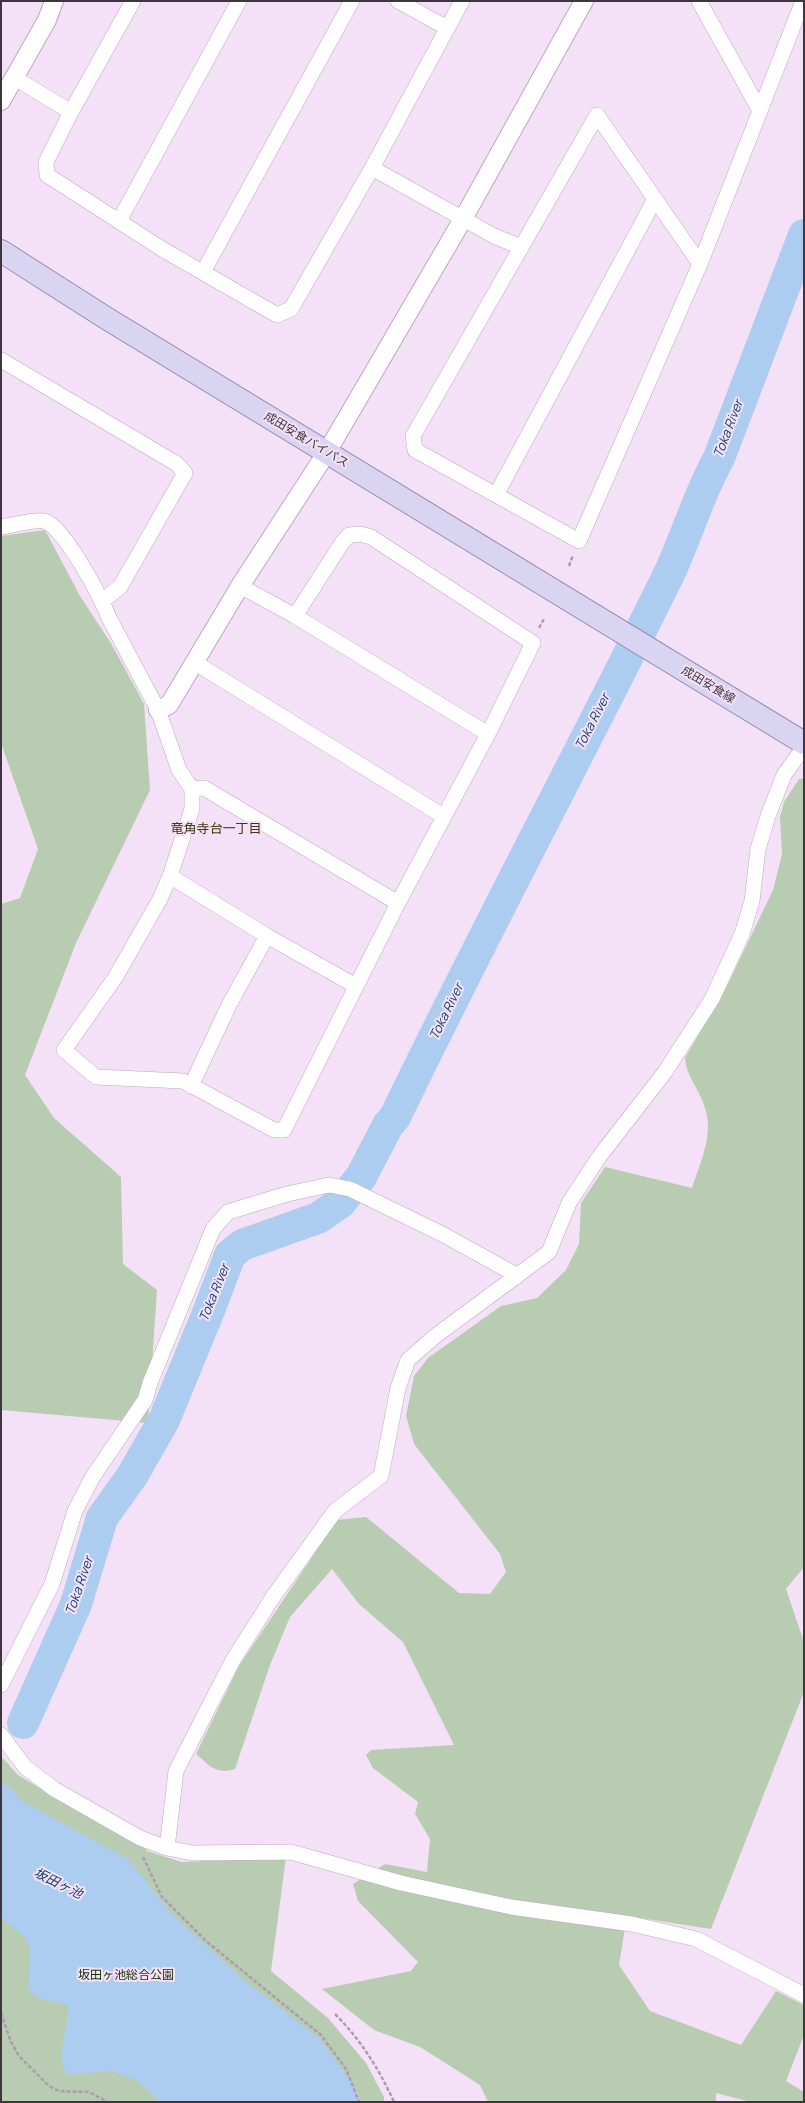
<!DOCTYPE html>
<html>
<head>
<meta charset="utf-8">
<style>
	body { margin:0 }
	#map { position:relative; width:805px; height:2103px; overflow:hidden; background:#f5e1f7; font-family:Manrope,sans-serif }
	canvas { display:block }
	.frame { position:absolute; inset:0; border:2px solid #3e363f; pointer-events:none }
</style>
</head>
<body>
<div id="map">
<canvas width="805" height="2103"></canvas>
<div class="frame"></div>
</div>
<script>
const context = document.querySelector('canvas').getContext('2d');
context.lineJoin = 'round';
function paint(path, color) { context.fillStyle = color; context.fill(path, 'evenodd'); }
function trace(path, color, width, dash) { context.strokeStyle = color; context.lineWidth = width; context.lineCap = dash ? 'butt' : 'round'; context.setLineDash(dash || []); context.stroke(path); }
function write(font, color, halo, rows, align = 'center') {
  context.font = font + ' Manrope,"Noto Sans JP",sans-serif'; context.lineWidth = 4; context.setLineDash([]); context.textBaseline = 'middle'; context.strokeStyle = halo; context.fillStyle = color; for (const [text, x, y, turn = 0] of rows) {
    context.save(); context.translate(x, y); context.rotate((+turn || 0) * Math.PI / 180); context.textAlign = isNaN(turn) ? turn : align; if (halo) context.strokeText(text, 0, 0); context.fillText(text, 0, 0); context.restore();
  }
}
paint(new Path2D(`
	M45,530L80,596L112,645L144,704L150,790L76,943L25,1075L54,1118L121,1177L123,1264L157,1290L148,1423L1,1410V904L20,898L38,849L1,743V536Z
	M804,778V1567L786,1589L804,1642V1692L711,1929L627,1916L619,1965L650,2011L741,2045L776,1991L804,2005V2035L786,2081L804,2092V2102H751L716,2093V2102H488L480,2085L420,2047L374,2030L322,1989L411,1971L418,1962L358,1901L353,1884L385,1864L427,1872L430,1839L415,1814L418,1802L373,1768L366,1755L371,1750L454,1745L403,1642L359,1604L332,1569L290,1617L270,1665L235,1769C216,1775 210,1766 196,1754L239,1666L337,1520L366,1517L459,1593L490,1594L506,1572L500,1554L414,1444L406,1416L414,1376L428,1358L501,1306L537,1298L566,1270L579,1244L581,1203L605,1167L692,1188C700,1163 714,1134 705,1108C700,1090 686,1076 685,1058L727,986L773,890L782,854L780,817L784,802L799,779Z
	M1,1756L18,1775L109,1829L142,1843L147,1851L182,1862L286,1857L271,1971L328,2018L366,2063L384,2097V2102H1Z`), '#b8ccb1');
paint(new Path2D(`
	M1,1783L11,1788L20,1800L128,1859L172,1914L244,1980L319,2038L354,2085L361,2102H160L138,2081L111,2071L67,2075C54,2050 70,2030 68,2005L38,1998L28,1990L30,1947L24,1937L1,1918Z`), '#adcdf0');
trace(new Path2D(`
	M23,1723L76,1604L102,1518L132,1476L164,1420L208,1313L230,1255L242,1245L318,1218L340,1203L361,1177L388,1125L395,1117C482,936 577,760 666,580C686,540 697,497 719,458L804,235`), '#adcdf0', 32);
const minor = new Path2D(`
	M133,1L71,112L46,162L47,175L162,249L277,315L291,309L372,168L462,1
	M398,1L447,28
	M699,1L759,109
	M15,78L71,112
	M372,168L494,236L521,247
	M119,221L239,1
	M700,264L597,115L413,436L415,450L579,541L700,264L803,1
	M203,272L352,1
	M1,360L177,464L185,473L120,587L102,601
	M496,495L655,199
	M1,527C10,526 36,519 44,521C62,524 102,598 108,616L158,710L179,770L192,789V809L170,876L160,899L115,978L64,1050L96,1077L183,1081L274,1130H284L398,903L488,734L533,643L371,537L360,534L349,535L342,543L295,616
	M240,586L295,616L488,734
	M194,662L443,816
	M192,789L204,788L398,903
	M170,876L267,936L356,986
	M191,1086L229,1005L267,936
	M1,1685L52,1584L75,1511L92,1478L145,1400L150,1383L213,1229L228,1212L287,1194L329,1185L350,1189L444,1235L511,1272L516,1277
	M1,1735L25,1767L54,1789L140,1838L167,1848L192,1853L291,1852L401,1883L511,1907L632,1924L696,1939L804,1995
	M167,1848L176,1771L233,1660L273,1597L335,1511L381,1476L398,1388L408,1360L434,1337L549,1252L569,1203L599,1157L665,1072L712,999L742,934L752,901L758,849L768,816L784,775L804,747`);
const tertiary = new Path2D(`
	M1,101L47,20L54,1
	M158,710L169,705L240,586L327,452L463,219L584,1`);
const primary = new Path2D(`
	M1,251L106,318L804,743`);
trace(minor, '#bca8bd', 16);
trace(tertiary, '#bca8bd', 20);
trace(primary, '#918aae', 24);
trace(new Path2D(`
	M569,566L573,555
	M539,628L544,619
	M143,1857L162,1897L206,1941L321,2035L346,2069L359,2102
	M1,2013L11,2042L19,2056L49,2086L59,2091L89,2092L108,2102
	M335,2014C361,2040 379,2069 394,2102`), '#ac9dad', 2.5, [4, 2]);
trace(minor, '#fff', 15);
trace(tertiary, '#fff', 18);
trace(primary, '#d8d4f2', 22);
write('12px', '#3e363f', '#f5e1f7', [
	["成田安食バイパス",306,440,31],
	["成田安食線",708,685,31]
]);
write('12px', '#123500', '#f5e1f7', [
	["坂田ヶ池総合公園",126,1976]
]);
write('italic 13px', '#10416c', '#f5e1f7', [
	["Toka River",729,429,-69],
	["Toka River",593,722,-63],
	["Toka River",447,1012,-64],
	["Toka River",215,1293,-68],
	["Toka River",80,1586,-71],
	["坂田ヶ池",58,1884,26]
]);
write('13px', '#3e370c', '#f5e1f7', [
	["竜角寺台一丁目",216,829]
]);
</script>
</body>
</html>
